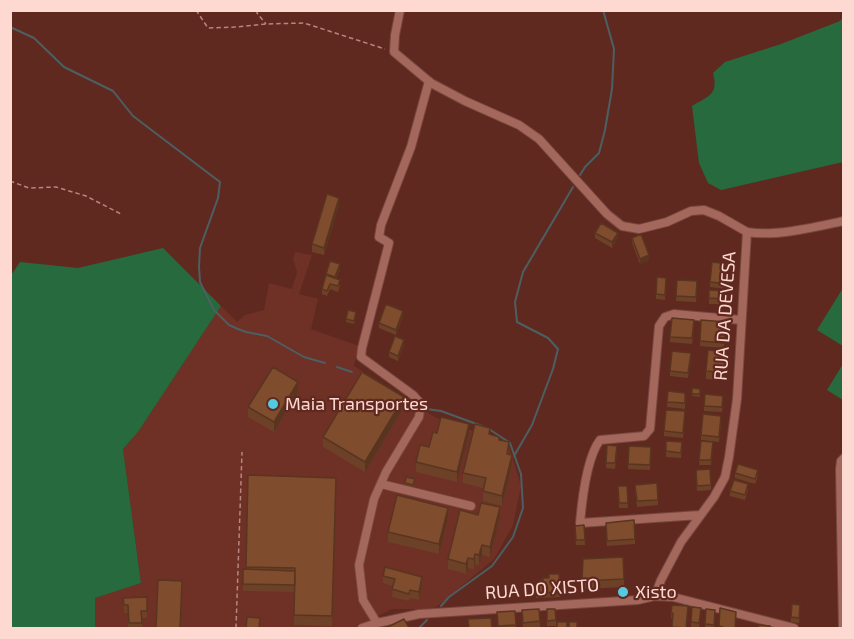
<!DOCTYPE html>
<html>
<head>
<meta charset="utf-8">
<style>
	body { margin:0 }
	#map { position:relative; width:854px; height:639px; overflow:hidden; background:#602920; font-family:"Exo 2",sans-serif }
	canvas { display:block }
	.frame { position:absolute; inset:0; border:12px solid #fdd9d2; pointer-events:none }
</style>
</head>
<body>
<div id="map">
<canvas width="854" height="639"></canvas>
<div class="frame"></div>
</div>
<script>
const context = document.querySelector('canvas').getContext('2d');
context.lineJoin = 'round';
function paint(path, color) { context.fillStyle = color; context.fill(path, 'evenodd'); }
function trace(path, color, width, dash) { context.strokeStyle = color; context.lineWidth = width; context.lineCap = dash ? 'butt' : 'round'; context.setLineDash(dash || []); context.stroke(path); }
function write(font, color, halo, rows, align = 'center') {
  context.font = font + ' "Exo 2",sans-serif'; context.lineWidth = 4.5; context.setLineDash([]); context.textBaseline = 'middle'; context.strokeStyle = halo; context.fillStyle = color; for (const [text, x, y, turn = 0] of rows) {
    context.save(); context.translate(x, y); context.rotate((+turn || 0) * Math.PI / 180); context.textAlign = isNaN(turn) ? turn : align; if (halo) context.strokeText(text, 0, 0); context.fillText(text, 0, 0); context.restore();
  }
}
paint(new Path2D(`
	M295,252L312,255L299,294L318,299L311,329L359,346L354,366L433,416L452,426L488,434L509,446L521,486L513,525L494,559L434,609H392L354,628H95V598L141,582L123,449L138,432L221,306L237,322L245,315L264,310L269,283L292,289L297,272L293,259Z`), '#6f3026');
paint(new Path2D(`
	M843,17V162L721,190L708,183L699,163L692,106C708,96 719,95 713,73L725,62L781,44L840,21Z
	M163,248L221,306L138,432L123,449L141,583L95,598V628H11V275L20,262L78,268Z
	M843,288L844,345L843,346L817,330Z
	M843,364V400L827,390Z`), '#276a3d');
trace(new Path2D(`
	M10,27L34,38L64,67L113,91L133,116L220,182L218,198L200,248L199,267L200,282L214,310L229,325L238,329L246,332L267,336L304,357L325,363
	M580,175L585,167L599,153L605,130L612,89L614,49L603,10
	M337,367L352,372
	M402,400L410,405L414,406
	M427,409L441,411L482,426
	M514,456L532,425L553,369L558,349L548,338L517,322L515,302L523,272L573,187
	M441,606L449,597L492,566L513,537L523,508L521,474L510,443L489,429
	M419,628L427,620`), '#4c5f62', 2);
const minor = new Path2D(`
	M400,10L395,35L394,52L431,83L465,101L519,125L539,139L607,214L622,226L639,229L667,222L691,211L704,210L719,216L747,232L737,399L729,457L725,477L714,497L681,542L661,580L655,596
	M747,232C774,237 816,227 844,221
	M381,484L471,506
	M700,515L580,523C582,500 587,457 600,440L644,436L650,429L659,326L665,317L674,314L741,320
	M377,623L363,600L359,565L374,499L386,472L419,417L421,404L413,395L361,357L362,348L389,243L379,237L381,225L411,147L429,81
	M362,628L377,623L419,614L638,600L655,596L673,597L794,628
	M843,628L840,469L841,461L844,458`);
trace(minor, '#774740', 10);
trace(new Path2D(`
	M196,10L208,28L237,27L266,24L304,23L385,49
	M257,10V13L266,24
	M10,181L29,188L56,187L86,196L121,214
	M236,628L242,452`), '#b48780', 1.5, [4.5, 3]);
trace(minor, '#a4675b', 8);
paint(new Path2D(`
	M339,205L324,255L312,252V244Z
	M595,233L618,238L612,248L595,238Z
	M632,238L649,260L640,264L632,243Z
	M729,269L727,289L710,287V282Z
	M340,270L336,279L340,285L338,292L330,289L327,296L322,294V289L326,274Z
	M677,280L697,281L696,302L676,301Z
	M666,283L665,300L656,299V294Z
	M709,290L726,291V304H709Z
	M356,315L354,324L346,322V319Z
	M403,316L396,335L379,328V323Z
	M694,325L692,344L670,342V337Z
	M726,327L724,348L700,346V341Z
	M404,345L398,361L389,357V352Z
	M691,358L688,378L670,376V371Z
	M726,359L724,381L706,379V371Z
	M692,388L700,389V397L692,396Z
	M668,391L685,393V409L667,407Z
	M298,392L274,432L248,417V407Z
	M723,401L722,412L704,411V406Z
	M404,407L365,472L323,447V437Z
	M685,416L683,438L664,436V431Z
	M721,421L719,442L701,440V435Z
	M437,433L469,434L457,482L416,472V462L429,447Z
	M490,435L499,440L509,452V454L512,465L502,506L483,501V488L463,483V473Z
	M666,441L682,442L681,458L666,457Z
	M701,441L713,442L711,465H699Z
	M629,446L651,447L650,470L628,469Z
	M617,451L615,469L606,468V463Z
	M735,473L758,475L755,484L735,478Z
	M248,475L336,478L332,626L294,625V592L243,591V584L246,569Z
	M696,475L711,485V490L697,491Z
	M415,482L413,487L405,485V483Z
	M618,486H627L628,508H619Z
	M748,489L745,500L730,496V491Z
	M635,490L658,500V505L637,507Z
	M478,515L500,517L490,557L482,555L479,565L475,564L474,569L468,568L466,574L448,569V559Z
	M448,518L439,554L388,542V532Z
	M606,523L635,539V544L607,546Z
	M584,525L585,545H576L575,526Z
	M583,559L624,579V587L582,589Z
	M559,574L560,597L536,598V584H539L543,580Z
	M383,576L422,584L419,600L410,598L409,601L392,597L393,586L383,583Z
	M123,598L147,611V618H142V628H128V613H124Z
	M672,605L688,611L686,628H672L673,618H671Z
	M539,609L540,627L523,628L522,610Z
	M547,609L556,620V626H547Z
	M706,609L715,610L714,628H705Z
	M800,610L799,623L791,622V617Z
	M515,611L516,628H498L497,612Z
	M701,613L699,628L691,627V622Z`), '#6d4127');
paint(new Path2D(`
	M339,198V205L324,255V248Z
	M618,233V238L612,248V242Z
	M649,255V260L640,264V259Z
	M340,264V270L335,282V277Z
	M403,311V316L396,335V330Z
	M404,340V345L398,361V356Z
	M298,382V392L274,432V422Z
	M404,397V407L365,472V462Z
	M469,424V434L457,482V472Z
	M512,455V465L502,506V496Z
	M500,507V517L490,557V547Z
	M448,508V518L439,554V544Z
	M482,545V555L479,565V555Z
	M475,554V564L474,569V559Z
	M468,558V568L466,574V564Z
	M422,577V584L419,600V592Z`), '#593520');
const building = new Path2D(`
	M327,194L339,198L324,248L312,244Z
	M601,223L618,233L612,242L595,233Z
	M641,234L649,255L640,259L632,238Z
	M330,261L340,264L335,277L326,274Z
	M712,262L729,264L727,284L710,282Z
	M326,275L340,280L338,286L330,284L327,291L322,289Z
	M657,277L666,278L665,295L656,294Z
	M677,280L697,281L696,297L676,296Z
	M709,290L726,291V299L709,298Z
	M386,304L403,311L396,330L379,323Z
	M348,310L356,312L354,321L346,319Z
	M672,318L694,320L692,338L670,337Z
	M701,320L726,322L724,343L700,341Z
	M395,336L404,340L398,356L389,352Z
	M708,350L726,352L724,373L706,371Z
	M672,351L691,353L688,373L670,371Z
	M273,367L298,382L274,422L248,407Z
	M362,372L404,397L365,462L323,437Z
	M692,388L700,389V394H692Z
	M668,391L685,393V403L667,402Z
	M705,394L723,396L722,407L704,406Z
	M666,410L685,411L683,433L664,431Z
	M703,414L721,416L719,437L701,435Z
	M441,417L469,424L457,472L416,462L420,445L429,447L433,432L437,433Z
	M475,424L490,428L489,434L499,437V440L509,442L507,454L512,455L502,496L483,491L486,478L463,473Z
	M666,441L682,442L681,453L666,451Z
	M701,441L713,442L711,460H699Z
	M607,445L617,446L615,463H606Z
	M629,446L651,447L650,465L628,464Z
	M738,464L758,470L755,479L735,473Z
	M710,469L711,485L697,486L696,470Z
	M248,475L336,478L332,616L294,615L295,568L246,567Z
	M406,477L415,479L413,485L405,483Z
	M734,480L748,484L745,495L730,491Z
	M657,483L658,500L637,501L635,485Z
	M618,486H627L628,503H619Z
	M397,495L448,508L439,544L388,532Z
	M481,503L500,507L490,547L482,545L479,555L475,554L474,559L468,558L466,564L448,559L460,510L478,515Z
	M634,520L635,539L607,541L606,523Z
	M584,525L585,540H576L575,526Z
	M623,557L624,579L582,581L583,559Z
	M385,567L422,577L419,592L410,590L409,594L392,589L395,579L383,576Z
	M243,569L295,571V585L243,584Z
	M549,574H559L560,592L536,593V584H539V580H543V578H549Z
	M158,580L182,581L180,628H156Z
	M147,597V611H141L142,623H129L128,605H124L123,598Z
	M792,604L800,605L799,618L791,617Z
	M672,605L688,606L686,628L672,627L673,613H671Z
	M692,607L701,608L699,623L691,622Z
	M720,608L736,612L735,628H723V627L719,626Z
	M539,609L540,621L523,623L522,610Z
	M547,609H555L556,620L547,621Z
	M706,609L715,610L714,625L705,624Z
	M515,611L516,625L498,626L497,612Z
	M247,617L260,618L259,628H246Z
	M491,618L492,628H469L468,619Z
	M404,619L409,628H386Z
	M557,622H567V628H557Z
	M569,622H577V628H569Z
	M759,625L770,626V628H758Z`);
paint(building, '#7f4c2d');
trace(building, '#593520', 1.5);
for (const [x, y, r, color] of [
	[273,404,6,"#55cadf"],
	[623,592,6,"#55cadf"]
]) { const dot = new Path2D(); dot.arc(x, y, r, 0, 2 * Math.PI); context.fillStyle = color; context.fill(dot); trace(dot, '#602920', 2); }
write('18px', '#fdd9d2', '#602920', [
	["RUA DA DEVESA",725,316,-86],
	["RUA DO XISTO",542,589,-4]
]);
write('18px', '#fdd9d2', '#602920', [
	["Maia Transportes",285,404],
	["Xisto",635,592]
], 'left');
</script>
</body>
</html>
